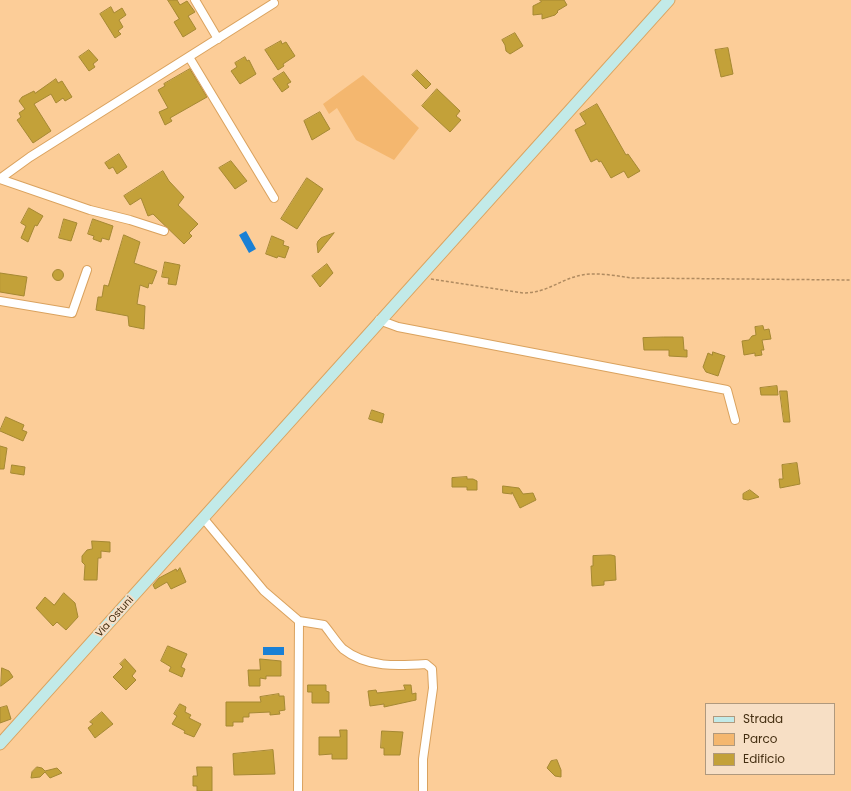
<!DOCTYPE html>
<html>
<head>
<meta charset="utf-8">
<style>
	body { margin:0 }
	#map { position:relative; width:851px; height:791px; overflow:hidden; background:#fccd98; font-family:Poppins,sans-serif }
	canvas { display:block }
	.legend { position:absolute; left:705px; top:703px; width:130px; height:72px; box-sizing:border-box; background:#f7dfc5; border:1px solid #b0997d; margin:0; padding:5px 7px; list-style:none; font-size:12px; color:#452f12 }
	.legend li { display:flex; align-items:center; gap:8px; height:20px }
	.legend b { width:20px; border:1px solid #b0997d }
</style>
</head>
<body>
<div id="map">
<canvas width="851" height="791"></canvas>
<ul class="legend">
<li><b style="height:5px;background:#c2eae8"></b>Strada</li>
<li><b style="height:11px;background:#f4b76f"></b>Parco</li>
<li><b style="height:11px;background:#c3a139"></b>Edificio</li>
</ul>
</div>
<script>
const context = document.querySelector('canvas').getContext('2d');
context.lineJoin = 'round';
function paint(path, color) { context.fillStyle = color; context.fill(path, 'evenodd'); }
function trace(path, color, width, dash) { context.strokeStyle = color; context.lineWidth = width; context.lineCap = dash ? 'butt' : 'round'; context.setLineDash(dash || []); context.stroke(path); }
function write(font, color, halo, rows, align = 'center') {
  context.font = font + ' Poppins,sans-serif'; context.lineWidth = 4; context.setLineDash([]); context.textBaseline = 'middle'; context.strokeStyle = halo; context.fillStyle = color; for (const [text, x, y, turn = 0] of rows) {
    context.save(); context.translate(x, y); context.rotate((+turn || 0) * Math.PI / 180); context.textAlign = isNaN(turn) ? turn : align; if (halo) context.strokeText(text, 0, 0); context.fillText(text, 0, 0); context.restore();
  }
}
paint(new Path2D(`
	M363,75L419,128L394,160L356,140L337,108L329,114L323,104Z`), '#f4b76f');
paint(new Path2D(`
	M246,231L256,249L249,253L239,235Z
	M263,647H284V655H263Z`), '#1a80d5');
const building = new Path2D(`
	M168,0H177L180,5L187,1L195,12L188,16L196,29L183,37L174,22L179,19Z
	M540,0H564L567,5L557,11L558,12L555,15L542,19V14L533,15V6L541,2Z
	M111,7L114,13L122,8L126,15L119,20L123,27L118,31L121,34L115,38L100,14Z
	M515,33L523,46L510,54L506,51L505,45L502,40Z
	M281,41L282,44L286,42L295,56L283,64L284,66L278,70L265,50Z
	M728,48L733,74L721,77L715,50Z
	M89,50L98,60L93,64L95,67L89,71L79,57Z
	M245,57L247,61L249,60L256,74L240,84L231,71L237,67L235,63Z
	M190,69L207,97L170,118L172,121L165,125L159,112L168,108L158,90L165,86L164,84Z
	M417,70L431,84L426,89L412,75Z
	M284,72L291,82L287,84L289,87L282,92L273,79Z
	M56,79L58,83L62,81L72,97L65,101L63,98L56,103L51,94L34,104L51,131L33,143L17,120L21,117L19,113L25,109L19,101L22,97L34,91L35,93Z
	M437,89L460,111L456,116L461,120L450,132L422,106Z
	M597,104L626,155L628,154L640,171L628,178L624,171L611,178L601,161L599,162L597,159L591,162L575,130L586,124L580,114Z
	M320,112L330,129L312,140L304,121Z
	M119,154L127,167L117,174L113,167L109,169L105,163Z
	M231,161L247,181L235,189L219,168Z
	M163,171L169,181L184,197L178,205L198,224L189,233L192,236L184,244L153,214L148,216L141,198L130,205L124,196Z
	M307,178L323,189L297,229L281,219Z
	M29,208L43,216L37,226L35,225L28,242L21,238L26,226L21,223Z
	M64,219L77,223L71,241L59,238Z
	M93,219L113,226L109,240L102,238L101,242L93,239L94,236L88,234Z
	M334,233L318,253L317,244L318,241L321,238Z
	M124,235L140,242L134,263L157,271L152,284L149,283L148,288L140,285L137,304L145,306L144,329L129,326L128,316L96,310L98,297H102L104,285L108,286Z
	M272,236L284,241L283,245L289,247L285,258L278,256L277,258L266,254Z
	M165,262L180,265L176,285L168,284L169,278L162,277Z
	M327,264L333,273L320,287L312,276Z
	M52.5 275a5.5 5.5 0 1 1 11 0a5.5 5.5 0 1 1-11 0Z
	M0,273L27,277L24,296L0,292Z
	M763,326L764,330L769,329L771,339L762,340L764,350H761L762,355L755,356V353L744,355L742,341L749,340L752,336L756,335L755,327Z
	M664,337H683L684,350H687V357L669,356V350H644L643,338Z
	M713,352L725,356L718,376L706,372L703,367L708,353L712,355Z
	M777,386L778,395H761L760,388Z
	M780,391H787L790,422H784Z
	M372,410L384,414L382,423L369,419Z
	M6,417L24,425L22,430L27,432L23,441L0,431Z
	M0,446L7,448L4,469H0Z
	M797,463L800,484L780,488L779,479H783L782,465Z
	M12,465L25,467L24,475L11,473Z
	M467,477V479H473L477,481V490H467V487H452V478Z
	M503,486L519,488L523,494L533,493L536,500L520,508L512,492V494L503,493Z
	M750,490L759,497L748,500L743,499V494Z
	M92,541L110,542V552L101,551V558H98L97,580H84L85,565L82,562V556L87,550L92,549Z
	M611,555L615,556L616,580L604,581V585L592,586L591,566H593V556Z
	M180,568L186,582L171,589L167,582L155,589L153,585L159,578L176,569L177,571Z
	M64,593L75,603L78,617L66,630L57,622L53,626L36,608L45,597L54,605Z
	M168,646L187,654L181,667L185,669L182,677L169,671L171,667L161,661Z
	M125,659L136,671L132,676L136,680L126,690L113,677L123,667L120,664Z
	M260,659L281,661V676H266V679L260,678V686H249L248,670H260Z
	M2,668L9,671L13,677L1,686Z
	M308,685H326V691L329,692V703H312V692H308Z
	M404,685H411L412,694L416,693V700L384,707V704L370,706L368,691L376,690L377,693L405,690Z
	M279,694V696H284L285,710L279,711L280,714L270,715V712L249,713V717H243V722H233V726H226V702H261L260,697Z
	M180,704L186,707L185,712L191,715L189,718L201,724L194,737L184,733L185,731L172,724L177,716L174,714Z
	M7,706L11,719L0,723V708Z
	M102,712L113,724L95,738L88,728L93,724L90,722Z
	M340,730H347V759H332V754L319,755V737H340Z
	M382,731L403,732L400,755H384V748H381Z
	M273,750L275,774L234,775L233,754Z
	M557,760L561,770V777L555,776L547,768L551,761Z
	M37,767L42,768L45,771L57,768L62,773L50,778L45,772L40,777L31,778L32,772Z
	M197,767H212V791H197V786H193V776H197Z`);
paint(building, '#c3a139');
trace(building, '#a58833', 1);
const street = new Path2D(`
	M195,0L218,39
	M189,57L274,198
	M1,178L30,157L274,3
	M0,179L90,210L130,220L164,231
	M0,301L72,313L87,270
	M379,320L398,327L727,390L735,420
	M204,519L264,591L299,621L324,625C330,632 336,642 343,649C367,668 398,666 426,664L432,669L433,688L423,759V791
	M298,791L299,621`);
const secondary = new Path2D(`
	M0,744L669,0`);
trace(street, '#daa25e', 10);
trace(secondary, '#daa25e', 13);
trace(new Path2D(`
	M431,279L523,293C548,293 560,279 582,275C598,272 616,276 632,278L851,280`), '#b08b60', 1.5, [3, 2]);
trace(street, '#fff', 8);
trace(secondary, '#c2eae8', 11);
write('10px', '#452f12', '#f7dfc5', [
	["Via Ostuni",115,617,-48]
]);
</script>
</body>
</html>
